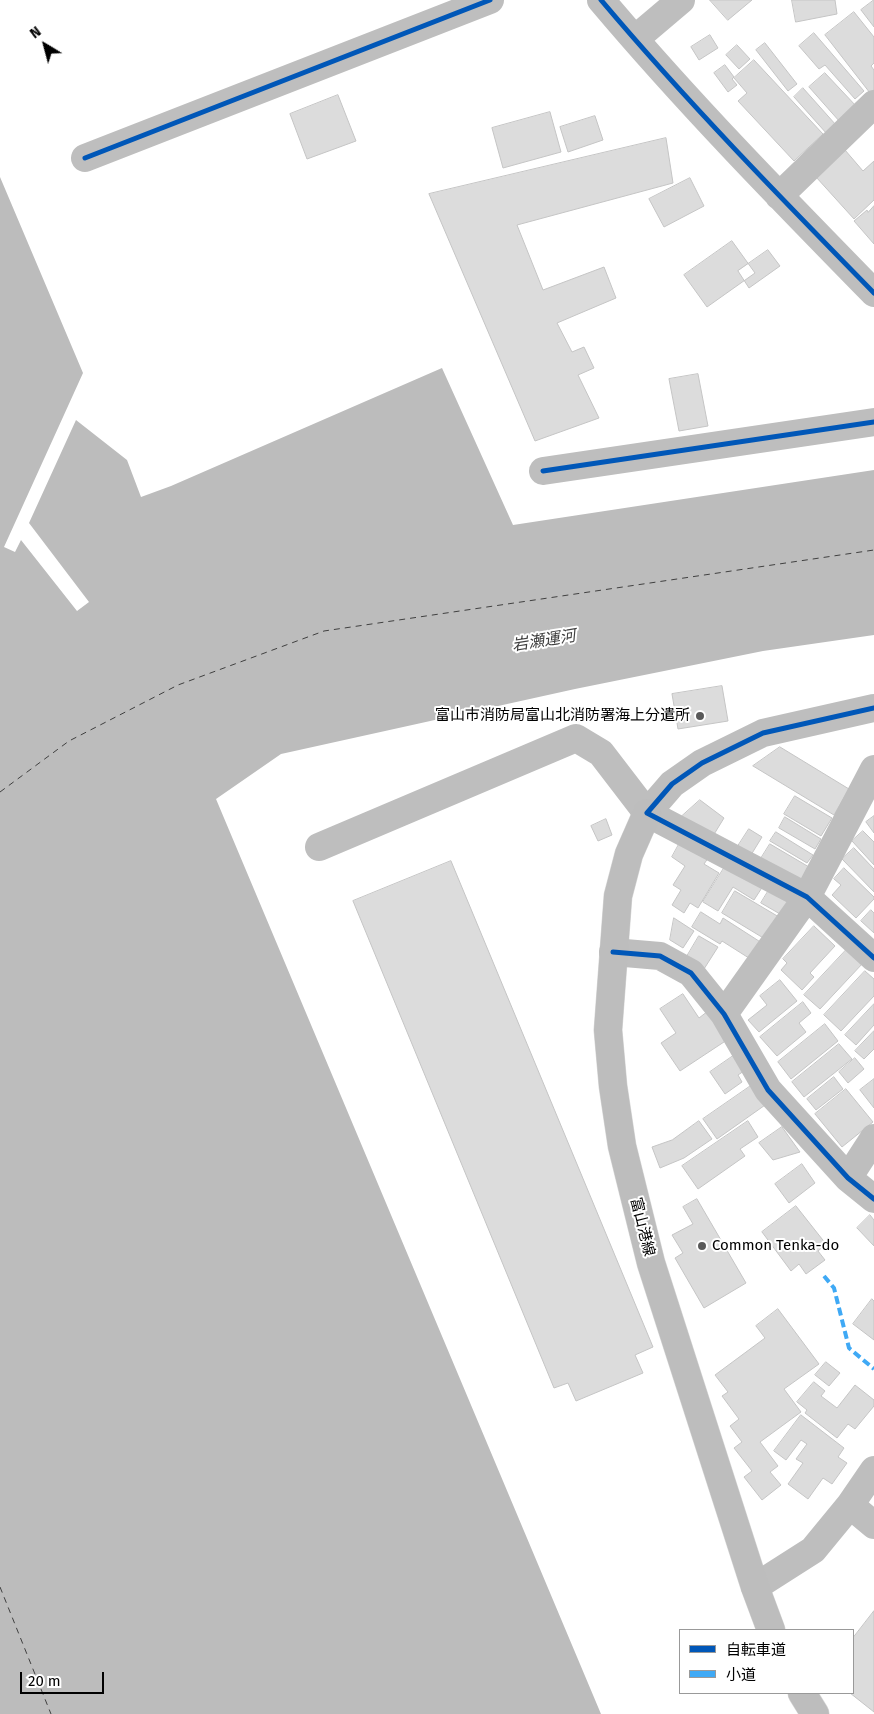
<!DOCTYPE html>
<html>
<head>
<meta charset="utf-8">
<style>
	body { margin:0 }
	#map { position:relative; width:874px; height:1714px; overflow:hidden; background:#fff; font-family:"Fira Sans","Noto Sans JP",sans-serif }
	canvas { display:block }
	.legend { position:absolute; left:679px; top:1629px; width:175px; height:65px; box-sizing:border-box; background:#fff; border:1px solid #999; margin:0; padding:6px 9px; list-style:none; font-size:15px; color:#000 }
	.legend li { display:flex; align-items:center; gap:10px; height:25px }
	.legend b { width:25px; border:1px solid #999 }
	.north { position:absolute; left:20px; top:20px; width:50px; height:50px; -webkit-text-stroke:4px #fff; paint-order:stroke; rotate:323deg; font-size:14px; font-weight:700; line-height:20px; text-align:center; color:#000 }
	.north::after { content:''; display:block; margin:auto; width:18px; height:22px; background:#000; clip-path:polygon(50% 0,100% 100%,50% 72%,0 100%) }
	.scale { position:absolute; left:20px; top:1672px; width:84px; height:22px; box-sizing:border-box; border:2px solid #000; border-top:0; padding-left:6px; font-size:15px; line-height:18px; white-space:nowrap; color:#000; -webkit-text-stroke:4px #fff; paint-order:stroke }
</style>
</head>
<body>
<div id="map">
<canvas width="874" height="1714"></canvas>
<ul class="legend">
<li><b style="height:6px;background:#0057b8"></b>自転車道</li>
<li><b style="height:6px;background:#3fa9f5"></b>小道</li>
</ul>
<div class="north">N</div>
<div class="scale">20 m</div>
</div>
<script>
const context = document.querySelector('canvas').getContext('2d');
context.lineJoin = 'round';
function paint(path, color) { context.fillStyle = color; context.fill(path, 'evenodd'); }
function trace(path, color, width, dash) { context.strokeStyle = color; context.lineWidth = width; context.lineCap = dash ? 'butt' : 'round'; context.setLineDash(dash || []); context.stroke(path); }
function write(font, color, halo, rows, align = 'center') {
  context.font = font + ' "Fira Sans","Noto Sans JP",sans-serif'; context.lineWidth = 4; context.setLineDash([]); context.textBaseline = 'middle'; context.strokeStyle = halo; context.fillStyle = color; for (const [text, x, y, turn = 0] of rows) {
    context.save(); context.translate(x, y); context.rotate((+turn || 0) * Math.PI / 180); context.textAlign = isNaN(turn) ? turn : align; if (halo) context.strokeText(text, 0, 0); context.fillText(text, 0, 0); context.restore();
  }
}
paint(new Path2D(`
	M0,177L83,373L4,547L15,552L21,540L77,611L89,602L29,523L76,420L127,460L141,497L171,486L442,368L513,525L874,470V635L763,651L575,689L281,754L216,799L601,1714H0Z`), '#bcbcbc');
trace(new Path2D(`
	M0,792L69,741L178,685L324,631L874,550
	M0,1587L51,1714`), '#404040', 1, [6, 5]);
const building = new Path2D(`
	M710,0H752L728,20Z
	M792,0H835L837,14L796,22Z
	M874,0V27L861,10Z
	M854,12L874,37V63L871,66L874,70V90L870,93L825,35Z
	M814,33L864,91L855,99L825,65L819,69L799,46Z
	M710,35L718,48L699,60L691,47Z
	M765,43L797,84L788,91L756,50Z
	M737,45L750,59L739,69L726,55Z
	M754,60L823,134L794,161L738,101L747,93L734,78Z
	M725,65L734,77L732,79L737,85L728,92L714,73Z
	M825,73L857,107L840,122L809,87Z
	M803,88L836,125L827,134L794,97Z
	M338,95L356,141L307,159L290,114Z
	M550,112L561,152L503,168L492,128Z
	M595,116L603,140L568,152L560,127Z
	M666,138L673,183L517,225L543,290L604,267L616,298L557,323L572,352L584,347L594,368L578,375L599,418L535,441L429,194Z
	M845,150L863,171L874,161V200L854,219L816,177Z
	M690,178L704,206L664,227L649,199Z
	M874,206V244L854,221L867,210L868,212Z
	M732,241L755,273L707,307L684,275Z
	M768,250L780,266L749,288L738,271Z
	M698,374L708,426L679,431L669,379Z
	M722,686L728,721L678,729L672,694Z
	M780,747L849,789L834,815L753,766Z
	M795,796L832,818L821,836L784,814Z
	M700,800L724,818L713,836L681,817Z
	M874,816V833L866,822Z
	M785,817L821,839L815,849L779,828Z
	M606,819L612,835L598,841L591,826Z
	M749,829L762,837L751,855L738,846Z
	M863,831L874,842V865L852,841Z
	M776,832L813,855L807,863L770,841Z
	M683,837L711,854L704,864L719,873L698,908L690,903L684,913L672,905L681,890L673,885L685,866L672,857Z
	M770,844L809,867L799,883L760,860Z
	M854,848L874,869V892L842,859Z
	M729,860L765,883L754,900L733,887L718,911L703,902Z
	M451,861L653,1347L635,1355L643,1373L576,1401L568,1383L554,1388L353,901Z
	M844,868L874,897V899L856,918L832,895L841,885L834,879Z
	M772,885L791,897L780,914L761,903Z
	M735,891L779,917L765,939L722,913Z
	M871,910L874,913V933L861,921Z
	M701,912L720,924L723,918L762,943L752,960L722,941L720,944L692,927Z
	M674,918L694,931L683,948L670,940Z
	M814,926L835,946L810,973L814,977L802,990L781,970L787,963L783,959Z
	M699,936L718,947L704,969L686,958Z
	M848,948L863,963L820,1009L804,995Z
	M865,971L874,979V996L841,1031L824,1015Z
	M780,980L797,1001L759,1032L748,1020L767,1005L760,996Z
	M683,994L699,1018L708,1011L727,1040L680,1071L661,1043L676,1033L660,1009Z
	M803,1002L811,1013L799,1023L806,1032L777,1056L760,1037Z
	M874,1004V1025L856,1045L845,1035Z
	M825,1024L838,1041L791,1079L778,1062Z
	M874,1031V1049L864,1059L855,1051Z
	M839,1044L852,1059L804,1097L792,1082Z
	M736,1054L747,1069L738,1075L742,1082L725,1094L710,1072Z
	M855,1058L864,1069L848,1083L839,1072Z
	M834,1077L843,1089L816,1110L807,1099Z
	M874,1079V1108L860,1090Z
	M755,1083L768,1103L717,1139L703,1119Z
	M846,1089L873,1122L842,1147L815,1114Z
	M699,1121L712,1139L684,1158L660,1168L652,1147L672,1140Z
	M748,1121L758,1137L740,1149L745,1156L698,1189L682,1166Z
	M782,1127L800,1152L773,1160L759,1143Z
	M802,1164L815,1183L789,1203L775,1184Z
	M697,1199L746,1283L704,1308L675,1258L683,1253L672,1235L693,1224L683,1207Z
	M796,1206L826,1244L818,1251L825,1260L806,1274L799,1264L791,1271L762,1232Z
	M870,1215L874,1220V1246L857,1228Z
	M872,1299L874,1301V1340L853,1324Z
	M778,1309L819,1364L784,1389L801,1412L760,1442L778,1466L770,1472L781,1485L762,1500L744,1477L752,1471L734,1448L742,1442L730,1426L739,1419L722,1396L728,1392L715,1375L765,1338L756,1326Z
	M826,1362L840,1373L829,1386L815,1375Z
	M814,1382L825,1391L821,1396L837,1408L855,1385L874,1400V1406L855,1429L848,1424L837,1438L805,1413L807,1410L797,1402Z
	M801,1415L844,1448L838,1457L847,1463L832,1484L823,1478L808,1499L788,1484L803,1463L796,1459L807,1444L801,1440L786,1460L774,1451Z
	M874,1611V1712L850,1693H853V1638Z`);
paint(building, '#dcdcdc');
trace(building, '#c5c5c5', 1);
const major = new Path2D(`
	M647,813L629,854L618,896L608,1030L613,1086L622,1146L651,1263L755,1587L771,1630
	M802,1693L815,1714`);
trace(major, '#dbdbdb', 29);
trace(new Path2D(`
	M601,0C687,102 781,198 874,293
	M635,39L681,0
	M85,158L490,0
	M779,196L874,104
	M543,471L874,422
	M647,813L672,784L702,763L763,733L874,708
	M319,847L576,738L601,753L647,813L807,897L874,958
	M613,952L660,956L691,973L724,1014L768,1090L848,1178L874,1199
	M724,1014L807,897L874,769
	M848,1178L874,1138
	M850,1505L874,1525
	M755,1587L813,1550L850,1505L874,1470`), '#bebebe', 28);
trace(major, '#bdbdbd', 28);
trace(new Path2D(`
	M824,1276L834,1288L849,1348L874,1369`), '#3fa9f5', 4, [8, 4]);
trace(new Path2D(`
	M601,0C687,102 781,198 874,293
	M85,158L490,0
	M543,471L874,422
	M874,708L763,733L702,763L672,784L647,813L807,897L874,958
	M613,952L660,956L691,973L724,1014L768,1090L848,1178L874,1199`), '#0057b8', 5);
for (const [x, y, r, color] of [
	[700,716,5,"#595959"],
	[702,1246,5,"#595959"]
]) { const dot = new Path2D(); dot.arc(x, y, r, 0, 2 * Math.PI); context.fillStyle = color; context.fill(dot); trace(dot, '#fff', 2); }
write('15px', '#000', '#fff', [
	["富山市消防局富山北消防署海上分遣所",690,716],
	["Common Tenka-do",712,1246,"left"]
], 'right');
write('15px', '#000', '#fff', [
	["富山港線",642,1227,76]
]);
write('italic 16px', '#404040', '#fff', [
	["岩瀬運河",544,641,-9]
]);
</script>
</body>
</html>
